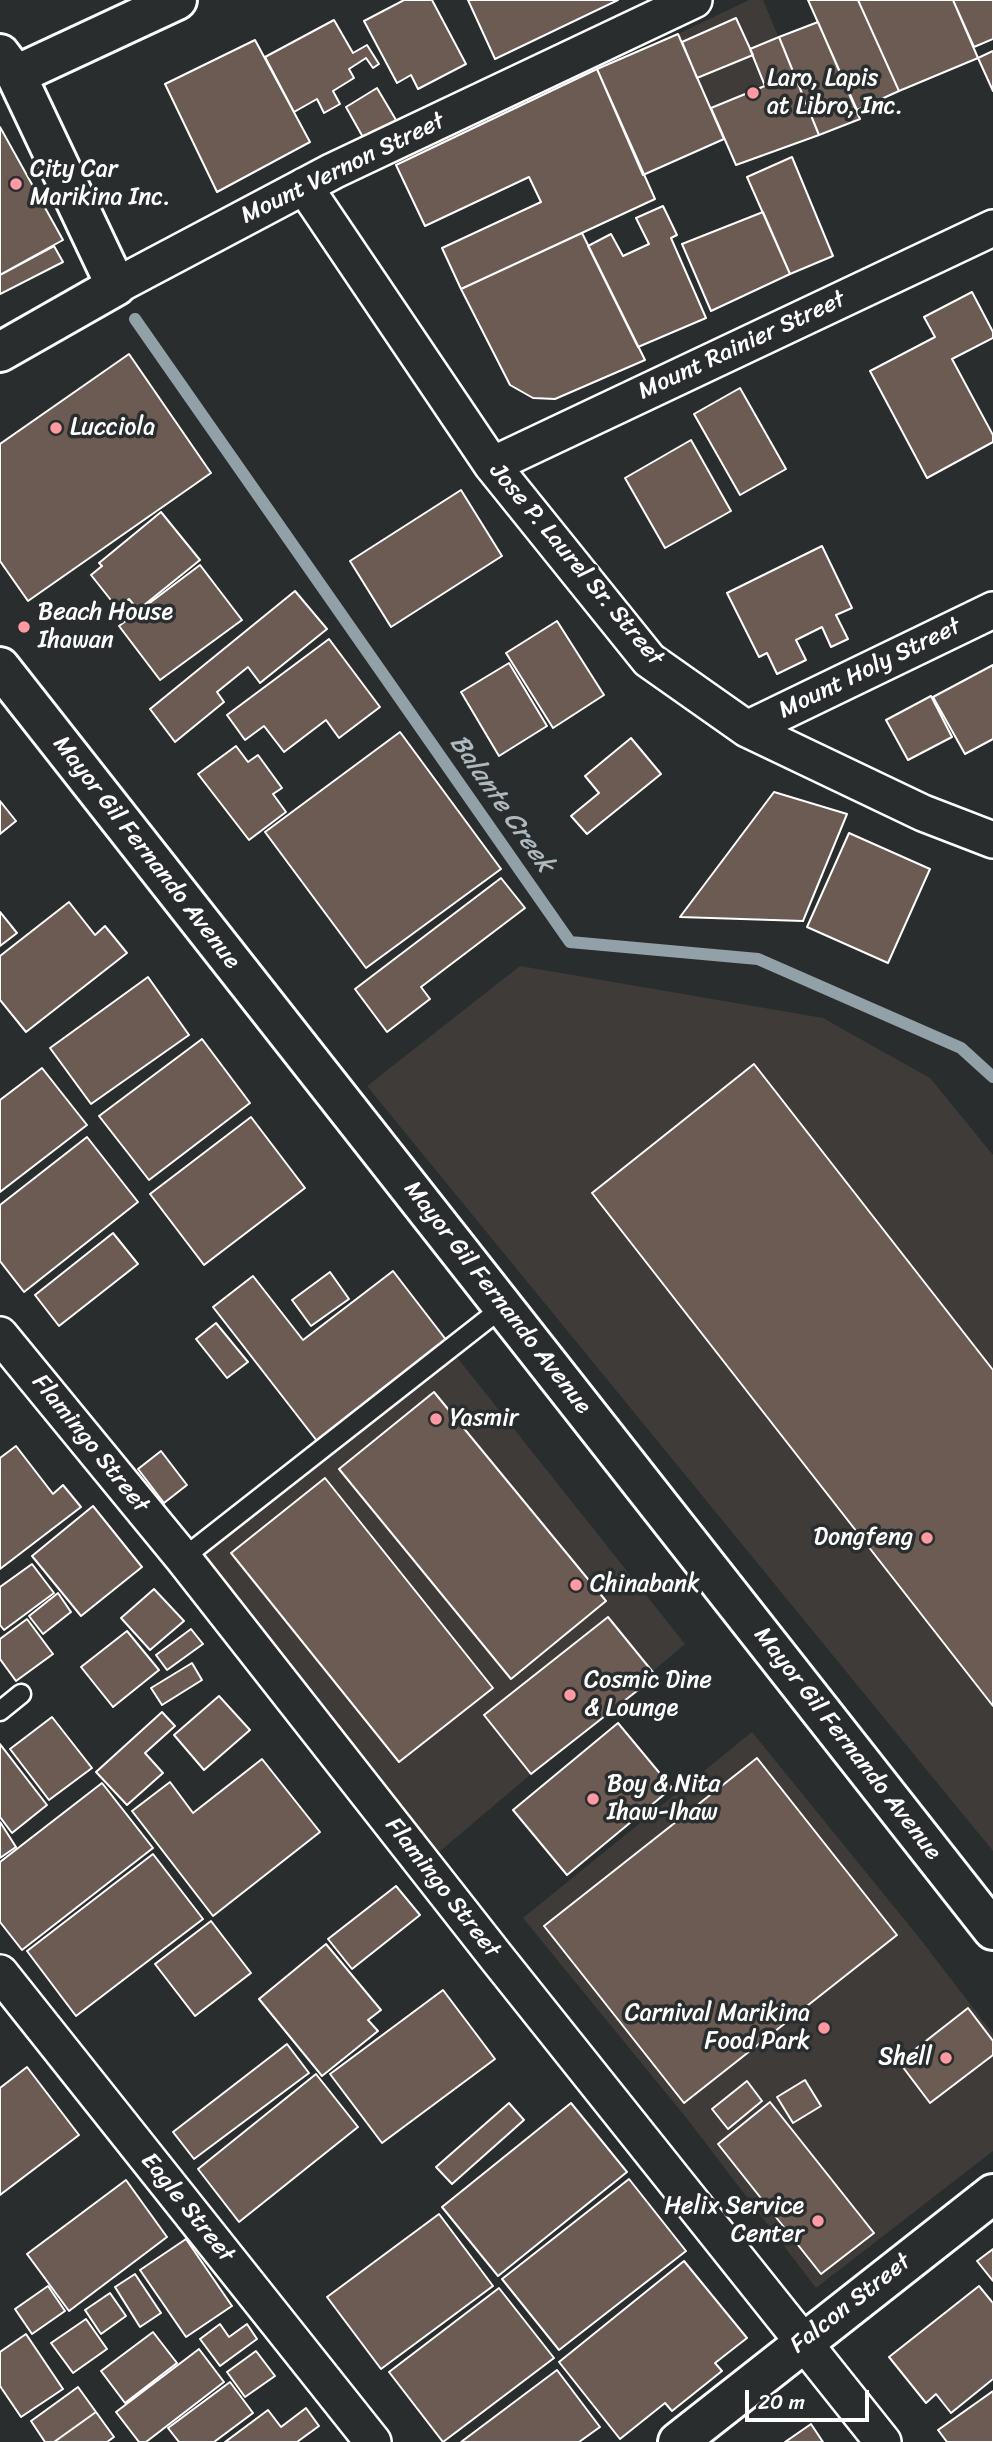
<!DOCTYPE html>
<html>
<head>
<meta charset="utf-8">
<style>
	body { margin:0 }
	#map { position:relative; width:993px; height:2442px; overflow:hidden; background:#2a2d2e; font-family:Sriracha,sans-serif }
	canvas { display:block }
	.scale { position:absolute; left:745px; top:2390px; width:124px; height:32px; box-sizing:border-box; border:4px solid #fff; border-top:0; padding-left:9px; font-size:21px; line-height:24px; white-space:nowrap; color:#fff; -webkit-text-stroke:5px #2a2d2e; paint-order:stroke }
</style>
</head>
<body>
<div id="map">
<canvas width="993" height="2442"></canvas>
<div class="scale">20 m</div>
</div>
<script>
const context = document.querySelector('canvas').getContext('2d');
context.lineJoin = 'round';
function paint(path, color) { context.fillStyle = color; context.fill(path, 'evenodd'); }
function trace(path, color, width, dash) { context.strokeStyle = color; context.lineWidth = width; context.lineCap = dash ? 'butt' : 'round'; context.setLineDash(dash || []); context.stroke(path); }
function write(font, color, halo, rows, align = 'center') {
  context.font = font + ' Sriracha,sans-serif'; context.lineWidth = 7; context.setLineDash([]); context.textBaseline = 'middle'; context.strokeStyle = halo; context.fillStyle = color; for (const [text, x, y, turn = 0] of rows) {
    context.save(); context.translate(x, y); context.rotate((+turn || 0) * Math.PI / 180); context.textAlign = isNaN(turn) ? turn : align; if (halo) context.strokeText(text, 0, 0); context.fillText(text, 0, 0); context.restore();
  }
}
paint(new Path2D(`
	M749,0H763L819,135L736,165L678,34Z
	M520,966L823,1018L930,1078L993,1155V1851L367,1086Z
	M456,1356L685,1644L439,1852L198,1555Z
	M752,1732L921,1940L993,2034V2151L816,2288L688,2120L523,1918Z`), '#3e3b39');
trace(new Path2D(`
	M135,319L570,942L758,959L961,1048L993,1077`), '#92a1a7', 12);
const building = new Path2D(`
	M404,0H432L466,64L418,89L411,75L397,83L364,21Z
	M468,0H618L495,59Z
	M808,0H858L899,91L857,110Z
	M858,0H953L978,58L899,91Z
	M953,0H993V39L974,47Z
	M736,18L753,55L697,78L682,42Z
	M334,20L353,53L367,45L379,64L373,68L366,58L349,69L354,78L333,91L340,104L324,113L317,99L294,112L265,57Z
	M818,22L860,119L819,135L779,37Z
	M678,34L724,139L643,175L597,69Z
	M779,37L794,74L765,86L750,49Z
	M255,40L310,142L217,192L165,84Z
	M993,51V91L978,58Z
	M597,69L655,199L461,289L442,248L541,202L529,177L425,226L396,165Z
	M794,74L819,135L736,165L711,108Z
	M377,88L396,120L364,139L346,107Z
	M0,127L63,240L0,275Z
	M792,157L833,256L790,274L747,177Z
	M663,206L677,235L671,238L706,318L638,347L588,246L611,234L623,256L649,244L636,218Z
	M763,212L790,274L711,311L682,244Z
	M582,233L645,360L555,399L533,398L510,385L461,289Z
	M54,246L63,262L0,294V275Z
	M972,292L993,332V338L952,359L993,435V442L927,478L870,371L935,337L924,317Z
	M129,354L211,473L28,601L0,561V444Z
	M740,388L786,469L740,495L694,414Z
	M691,440L731,511L665,548L625,478Z
	M461,490L502,556L391,627L350,561Z
	M161,512L200,560L138,610L129,599L118,609L91,575L102,566L99,563Z
	M822,546L852,608L836,615L848,639L831,647L822,627L796,640L806,660L777,674L767,653L759,657L727,593Z
	M200,565L242,620L160,680L119,626Z
	M295,591L327,629L260,683L248,667L217,692L224,702L175,742L150,709Z
	M557,621L604,695L553,728L506,653Z
	M329,639L380,707L339,738L326,720L284,752L264,726L245,740L227,715Z
	M509,663L547,726L499,756L461,692Z
	M993,665V739L965,754L933,697Z
	M931,696L952,737L908,760L886,720Z
	M400,732L501,869L366,968L265,832Z
	M631,738L661,774L587,834L571,816L599,793L585,776Z
	M236,746L248,762L258,755L282,788L273,794L286,812L249,840L198,774Z
	M774,792L847,814L803,921L680,917Z
	M0,801L16,821L0,834Z
	M849,833L930,869L888,963L807,927Z
	M501,878L525,908L421,987L430,999L387,1032L355,989Z
	M69,902L95,935L105,926L127,953L26,1032L0,1000V956Z
	M0,912L17,933L0,946Z
	M148,977L189,1035L91,1104L50,1048Z
	M202,1039L250,1103L149,1180L99,1116Z
	M754,1064L993,1370V1706L592,1193Z
	M42,1068L87,1125L0,1192V1100Z
	M251,1117L305,1188L204,1265L150,1194Z
	M87,1137L138,1202L24,1292L0,1261V1205Z
	M113,1233L138,1264L59,1326L35,1295Z
	M393,1271L447,1341L317,1441L213,1307L253,1276L303,1340Z
	M330,1272L349,1299L311,1326L292,1300Z
	M216,1323L248,1362L227,1378L196,1339Z
	M434,1392L606,1601L511,1679L339,1469Z
	M16,1446L53,1494L63,1485L81,1507L0,1569V1458Z
	M161,1451L187,1485L164,1503L138,1469Z
	M325,1478L493,1688L399,1762L231,1553Z
	M93,1506L142,1567L81,1616L32,1556Z
	M32,1564L54,1593L4,1630L0,1625V1587Z
	M154,1589L184,1621L150,1650L121,1618Z
	M58,1593L71,1612L43,1634L29,1616Z
	M608,1617L656,1676L531,1774L484,1715Z
	M27,1619L53,1654L16,1681L0,1659V1639Z
	M191,1629L203,1644L167,1670L156,1655Z
	M127,1631L159,1670L113,1707L81,1667Z
	M192,1663L202,1680L162,1705L151,1688Z
	M219,1696L250,1730L204,1770L174,1735Z
	M162,1712L175,1726L145,1753L163,1773L127,1805L96,1772Z
	M52,1717L92,1768L49,1800L10,1749Z
	M618,1723L672,1788L567,1875L513,1810Z
	M0,1744L47,1805L12,1833L0,1817Z
	M757,1758L897,1935L684,2103L544,1926Z
	M262,1759L320,1832L213,1916L132,1811L170,1782L193,1813Z
	M102,1783L153,1848L22,1950L0,1922V1862Z
	M0,1822L16,1847L0,1858Z
	M153,1854L203,1919L76,2016L27,1951Z
	M396,1886L420,1915L352,1969L328,1939Z
	M211,1921L251,1973L195,2016L155,1964Z
	M326,1944L381,2010L368,2020L378,2031L322,2076L259,1999Z
	M443,1990L495,2059L382,2143L330,2074Z
	M968,2008L993,2041V2055L930,2103L899,2062Z
	M287,2044L309,2073L194,2159L173,2132Z
	M27,2067L79,2135L0,2195V2088Z
	M316,2074L358,2127L239,2222L198,2169Z
	M805,2080L821,2106L793,2123L777,2097Z
	M747,2081L762,2101L728,2129L712,2109Z
	M770,2102L874,2233L821,2274L718,2144Z
	M509,2103L524,2120L452,2184L436,2167Z
	M571,2103L627,2172L498,2276L442,2207Z
	M629,2179L686,2251L559,2350L502,2279Z
	M126,2180L167,2237L69,2311L27,2254Z
	M439,2214L493,2286L381,2369L327,2297Z
	M186,2239L232,2306L186,2337L140,2270Z
	M993,2249V2281L977,2261Z
	M684,2261L747,2338L715,2363L722,2371L672,2411L665,2403L620,2439L559,2362Z
	M135,2274L161,2313L140,2327L115,2287Z
	M48,2286L65,2311L32,2334L15,2309Z
	M979,2286L993,2303V2379L951,2413L936,2394L926,2403L889,2357Z
	M499,2288L554,2358L443,2442L389,2372Z
	M110,2293L126,2316L101,2334L85,2310Z
	M86,2319L107,2349L73,2373L51,2343Z
	M220,2324L229,2337L247,2324L257,2339L220,2366L200,2339Z
	M153,2332L177,2363L125,2403L101,2371Z
	M26,2334L63,2389L21,2417L0,2386V2352Z
	M199,2349L224,2382L146,2442H139L116,2412Z
	M256,2351L275,2376L245,2397L227,2372Z
	M557,2370L600,2427L579,2442H461Z
	M230,2382L253,2413L214,2442H179L168,2428Z
	M78,2387L96,2412L54,2442H45L31,2421Z
	M993,2391V2442H947L938,2430Z
	M306,2408L319,2426L297,2442H225L268,2410L281,2427Z
	M96,2412L114,2437L107,2442H54Z
	M811,2424L823,2442H785Z`);
paint(building, '#6b5b53');
trace(building, '#fff', 2);
const lane = new Path2D(`
	M183,1558L503,1307
	M0,1711L21,1694`);
const street = new Path2D(`
	M304,186L492,465L649,660L747,729L923,813L993,840
	M116,286L333,171L694,0
	M492,465L993,228
	M747,729L993,610
	M0,1335L183,1558L497,1958L883,2442
	M0,1973L373,2442`);
const secondary = new Path2D(`
	M0,54L16,75L116,286L0,352
	M16,75L177,0
	M0,667L993,1930
	M678,2442L993,2194`);
trace(lane, '#fff', 23);
trace(street, '#fff', 40);
trace(secondary, '#fff', 44);
trace(lane, '#2a2d2e', 18);
trace(street, '#2a2d2e', 35);
trace(secondary, '#2a2d2e', 38);
for (const [x, y, r, color] of [
	[753,93,7,"#ff9aa2"],
	[16,184,7,"#ff9aa2"],
	[56,428,7,"#ff9aa2"],
	[24,627,7,"#ff9aa2"],
	[436,1419,7,"#ff9aa2"],
	[927,1538,7,"#ff9aa2"],
	[576,1585,7,"#ff9aa2"],
	[570,1695,7,"#ff9aa2"],
	[593,1799,7,"#ff9aa2"],
	[824,2028,7,"#ff9aa2"],
	[946,2058,7,"#ff9aa2"],
	[818,2221,7,"#ff9aa2"]
]) { const dot = new Path2D(); dot.arc(x, y, r, 0, 2 * Math.PI); context.fillStyle = color; context.fill(dot); trace(dot, '#2a2d2e', 2.5); }
write('24px', '#fff', '#2a2d2e', [
	["Laro, Lapis",767,79],
	["at Libro, Inc.",767,107],
	["City Car",30,170],
	["Marikina Inc.",30,198],
	["Lucciola",70,428],
	["Beach House",38,613],
	["Ihawan",38,641],
	["Yasmir",450,1419],
	["Dongfeng",913,1538,"right"],
	["Chinabank",590,1585],
	["Cosmic Dine",584,1681],
	["& Lounge",584,1709],
	["Boy & Nita",607,1785],
	["Ihaw-Ihaw",607,1813],
	["Carnival Marikina",810,2014,"right"],
	["Food Park",810,2042,"right"],
	["Shell",932,2058,"right"],
	["Helix Service",804,2207,"right"],
	["Center",804,2235,"right"]
], 'left');
write('24px', '#fff', '#2a2d2e', [
	["Mount Vernon Street",343,169,-26],
	["Mount Rainier Street",742,346,-25],
	["Jose P. Laurel Sr. Street",576,565,50],
	["Mount Holy Street",870,669,-26],
	["Mayor Gil Fernando Avenue",146,853,52],
	["Mayor Gil Fernando Avenue",497,1298,52],
	["Flamingo Street",90,1444,51],
	["Mayor Gil Fernando Avenue",847,1744,52],
	["Flamingo Street",442,1888,52],
	["Eagle Street",187,2208,51],
	["Falcon Street",851,2304,-38]
]);
write('italic 26px', '#adb9bd', '#2a2d2e', [
	["Balante Creek",501,804,55]
]);
</script>
</body>
</html>
